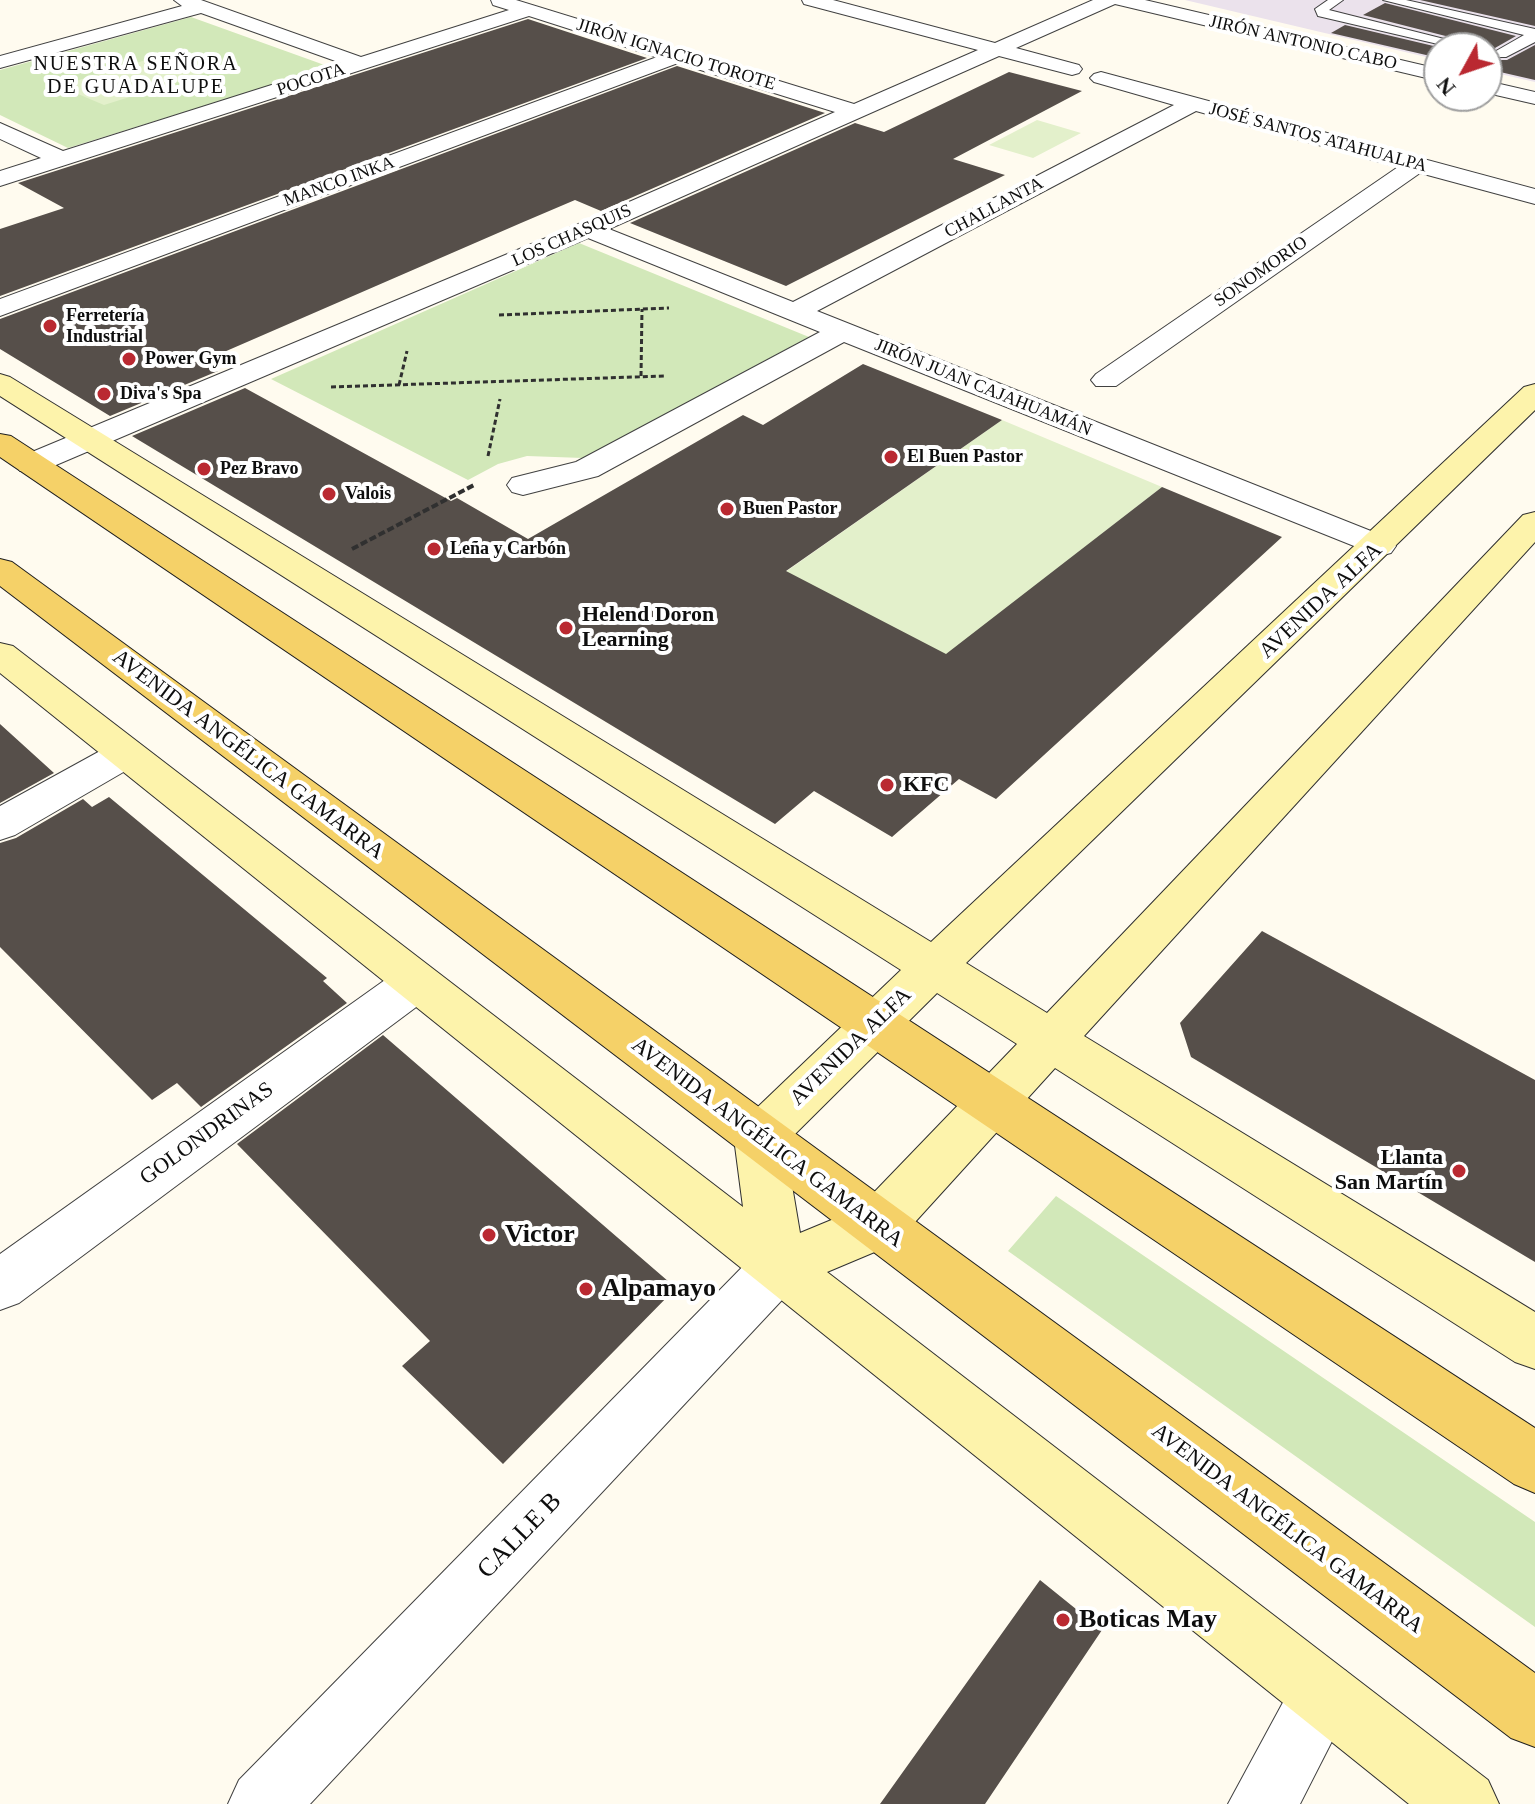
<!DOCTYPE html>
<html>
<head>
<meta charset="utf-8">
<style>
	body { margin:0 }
	#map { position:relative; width:1535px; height:1804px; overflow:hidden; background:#fffbef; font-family:"Times New Roman",serif }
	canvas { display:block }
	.north { position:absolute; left:1423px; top:32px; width:80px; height:80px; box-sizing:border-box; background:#fff; border:2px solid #9f9f9f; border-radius:50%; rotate:230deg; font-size:22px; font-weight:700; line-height:32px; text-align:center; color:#0e0e0e }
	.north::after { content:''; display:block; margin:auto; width:28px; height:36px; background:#ba2931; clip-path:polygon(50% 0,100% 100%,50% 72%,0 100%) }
</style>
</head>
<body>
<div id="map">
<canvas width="1535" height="1804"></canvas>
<div class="north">N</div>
</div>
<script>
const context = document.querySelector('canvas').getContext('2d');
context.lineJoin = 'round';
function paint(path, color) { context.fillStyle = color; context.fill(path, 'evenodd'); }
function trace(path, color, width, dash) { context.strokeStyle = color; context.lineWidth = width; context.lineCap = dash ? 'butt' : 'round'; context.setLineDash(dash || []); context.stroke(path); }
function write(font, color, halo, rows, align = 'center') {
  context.font = font + ' "Times New Roman",serif'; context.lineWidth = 8; context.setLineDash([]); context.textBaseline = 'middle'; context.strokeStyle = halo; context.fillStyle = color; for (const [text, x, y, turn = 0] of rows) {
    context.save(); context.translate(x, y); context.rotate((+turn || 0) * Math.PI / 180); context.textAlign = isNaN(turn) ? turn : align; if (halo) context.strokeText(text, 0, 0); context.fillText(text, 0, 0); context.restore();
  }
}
paint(new Path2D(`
	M1185,0H1535V82L1487,71V48H1439V60Z`), '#ebe2ec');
paint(new Path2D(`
	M191,17L330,67L68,148L0,115V70Z
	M579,243L809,337L583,458L527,456L498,464L468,480L271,379Z
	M1056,1196L1535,1522V1627L1008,1251Z`), '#d2e8b9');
paint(new Path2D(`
	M176,51L222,68L104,105L59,86Z
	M1037,120L1081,133L1033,158L989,145Z
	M1002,420L1162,487L859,723L697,634Z`), '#e3f0cb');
paint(new Path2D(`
	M1420,0H1535V26Z
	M1385,3L1516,36L1495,48L1496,60H1507L1535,45V80L1487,69V48L1481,45L1363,15Z
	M528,19L647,58L0,296V229L64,208L18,183Z
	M1345,25L1442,48L1439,58L1331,33Z
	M677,66L825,113L601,211L575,200L521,223L201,362L218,371L110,416L0,349V319Z
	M1009,72L1082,91L953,159L1005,175L786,286L630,223L855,123L884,132Z
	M863,364L1002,420L786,571L946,654L1162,487L1282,537L996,799L959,779L892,837L814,791L775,824L132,436L245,388L451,501L457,498L528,539L743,415L763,425Z
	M0,724L54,773L0,803Z
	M109,797L327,978L323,981L347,1003L201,1107L177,1083L152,1100L0,947V843L16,838L83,799L92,807Z
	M1262,931L1535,1080V1262L1191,1057L1180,1023Z
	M383,1035L676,1288L503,1464L402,1366L430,1341L237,1144Z
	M1040,1580L1102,1630L985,1804H880Z`), '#564f4a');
const lane = new Path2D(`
	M1328,0H1343L1329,10L1480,48H1455L1318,16L1315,9Z
	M1383,0H1406L1535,29V42L1506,57H1496V51L1524,35Z`);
const street = new Path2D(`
	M174,0H201L361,57L509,10L493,5L491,0H516L854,104L978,50L804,4L802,0H833L995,43L1093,0H1145L1439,69V81L1115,4L1016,48L1079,65L1082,69L1079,73L1072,75L999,56L609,229L793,302L1174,105L1094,82L1090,78L1094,74L1101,72L1535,189V204L1420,173L1116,386H1096L1091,380L1096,374L1398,167L1196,111L817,311L1391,539L1396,546L1391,553L1379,556L844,342L598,476L523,495L512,492L507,485L512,478L576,462L820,332L588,238L42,471H20L15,464L20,457L558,233L835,112L678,63L0,316V299L657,57L529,16L0,186V171L41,158L0,139V123L63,151L341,63L201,13L0,68V56L182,6Z
	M1487,81L1535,92V104L1487,93Z
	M125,741L139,745L145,754L139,763L15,835L0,840V806L111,745Z
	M415,965L431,970L438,983L431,996L19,1303L0,1310V1254L399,970Z
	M778,1243L797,1250L805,1267L797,1284L310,1804H228L239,1780L759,1250Z
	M1323,1661L1346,1671L1356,1694L1300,1804H1228L1300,1671Z`);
const secondary = new Path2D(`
	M0,374L10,377L931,942L1524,387L1535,384V410L966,963L1047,1013L1523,515L1535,512V542L1084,1036L1535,1312V1369L1515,1362L1055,1068L896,1243L827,1272L1488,1780L1499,1804H1409L0,673V643L13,646L743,1207L734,1138L741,1123L901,970L0,396ZM937,993L1017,1044L858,1209L800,1233L785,1144Z`);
const primary = new Path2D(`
	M0,434L11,436L1535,1428V1493L1514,1484L0,457Z
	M0,559L12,562L1535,1673V1747L1511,1738L0,586Z`);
trace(lane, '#414141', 2);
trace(street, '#414141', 2);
trace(secondary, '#303030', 2);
trace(primary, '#1f1f1f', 2);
trace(new Path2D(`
	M499,315L669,308
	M641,376L642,309
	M399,385L407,351
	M331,387L665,376
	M488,456L500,399`), '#303030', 3, [5, 3]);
trace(new Path2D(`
	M352,549L474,485`), '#303030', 4, [7, 3]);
paint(lane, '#fff');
paint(street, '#fff');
paint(secondary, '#fdf3ab');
paint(primary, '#f5d168');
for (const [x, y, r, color] of [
	[50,326,8,"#ba2931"],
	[129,359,8,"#ba2931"],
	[104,394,8,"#ba2931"],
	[891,457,8,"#ba2931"],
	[204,469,8,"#ba2931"],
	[329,494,8,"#ba2931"],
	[727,509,8,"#ba2931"],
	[434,549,8,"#ba2931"],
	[566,628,8,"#ba2931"],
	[887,785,8,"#ba2931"],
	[1459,1171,8,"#ba2931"],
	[489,1235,8,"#ba2931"],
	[586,1289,8,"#ba2931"],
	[1063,1620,8,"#ba2931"]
]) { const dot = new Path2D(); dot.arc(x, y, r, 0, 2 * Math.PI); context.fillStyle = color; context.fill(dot); trace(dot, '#fff', 3); }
write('18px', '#0e0e0e', '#fff', [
	["JIRÓN ANTONIO CABO",1303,43,13],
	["JIRÓN IGNACIO TOROTE",676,55,17],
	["POCOTA",311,80,-18],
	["JOSÉ SANTOS ATAHUALPA",1318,138,15],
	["MANCO INKA",339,182,-20],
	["CHALLANTA",994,208,-28],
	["LOS CHASQUIS",572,236,-24],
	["SONOMORIO",1261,272,-35],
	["JIRÓN JUAN CAJAHUAMÁN",983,388,22]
]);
write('bold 18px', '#0e0e0e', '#fff', [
	["Ferretería",66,316],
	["Industrial",66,337],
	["Power Gym",145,359],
	["Diva's Spa",120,394],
	["El Buen Pastor",907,457],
	["Pez Bravo",220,469],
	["Valois",345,494],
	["Buen Pastor",743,509],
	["Leña y Carbón",450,549]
], 'left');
context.letterSpacing = '2px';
write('20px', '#0e0e0e', '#fff', [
	["NUESTRA SEÑORA",136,65],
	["DE GUADALUPE",136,88]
]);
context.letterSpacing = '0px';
write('22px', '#0e0e0e', '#fff', [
	["AVENIDA ALFA",1321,601,-43],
	["AVENIDA ANGÉLICA GAMARRA",248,755,37],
	["AVENIDA ALFA",851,1047,-44],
	["GOLONDRINAS",207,1134,-36],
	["AVENIDA ANGÉLICA GAMARRA",767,1143,37],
	["AVENIDA ANGÉLICA GAMARRA",1287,1529,37]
]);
write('bold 22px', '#0e0e0e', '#fff', [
	["Helend Doron",582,615],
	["Learning",582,640],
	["KFC",903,785],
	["Llanta",1443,1158,"right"],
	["San Martín",1443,1183,"right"]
], 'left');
write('bold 26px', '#0e0e0e', '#fff', [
	["Victor",505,1235],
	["Alpamayo",602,1289],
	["Boticas May",1079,1620]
], 'left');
write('26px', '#0e0e0e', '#fff', [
	["CALLE B",520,1536,-46]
]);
</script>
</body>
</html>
